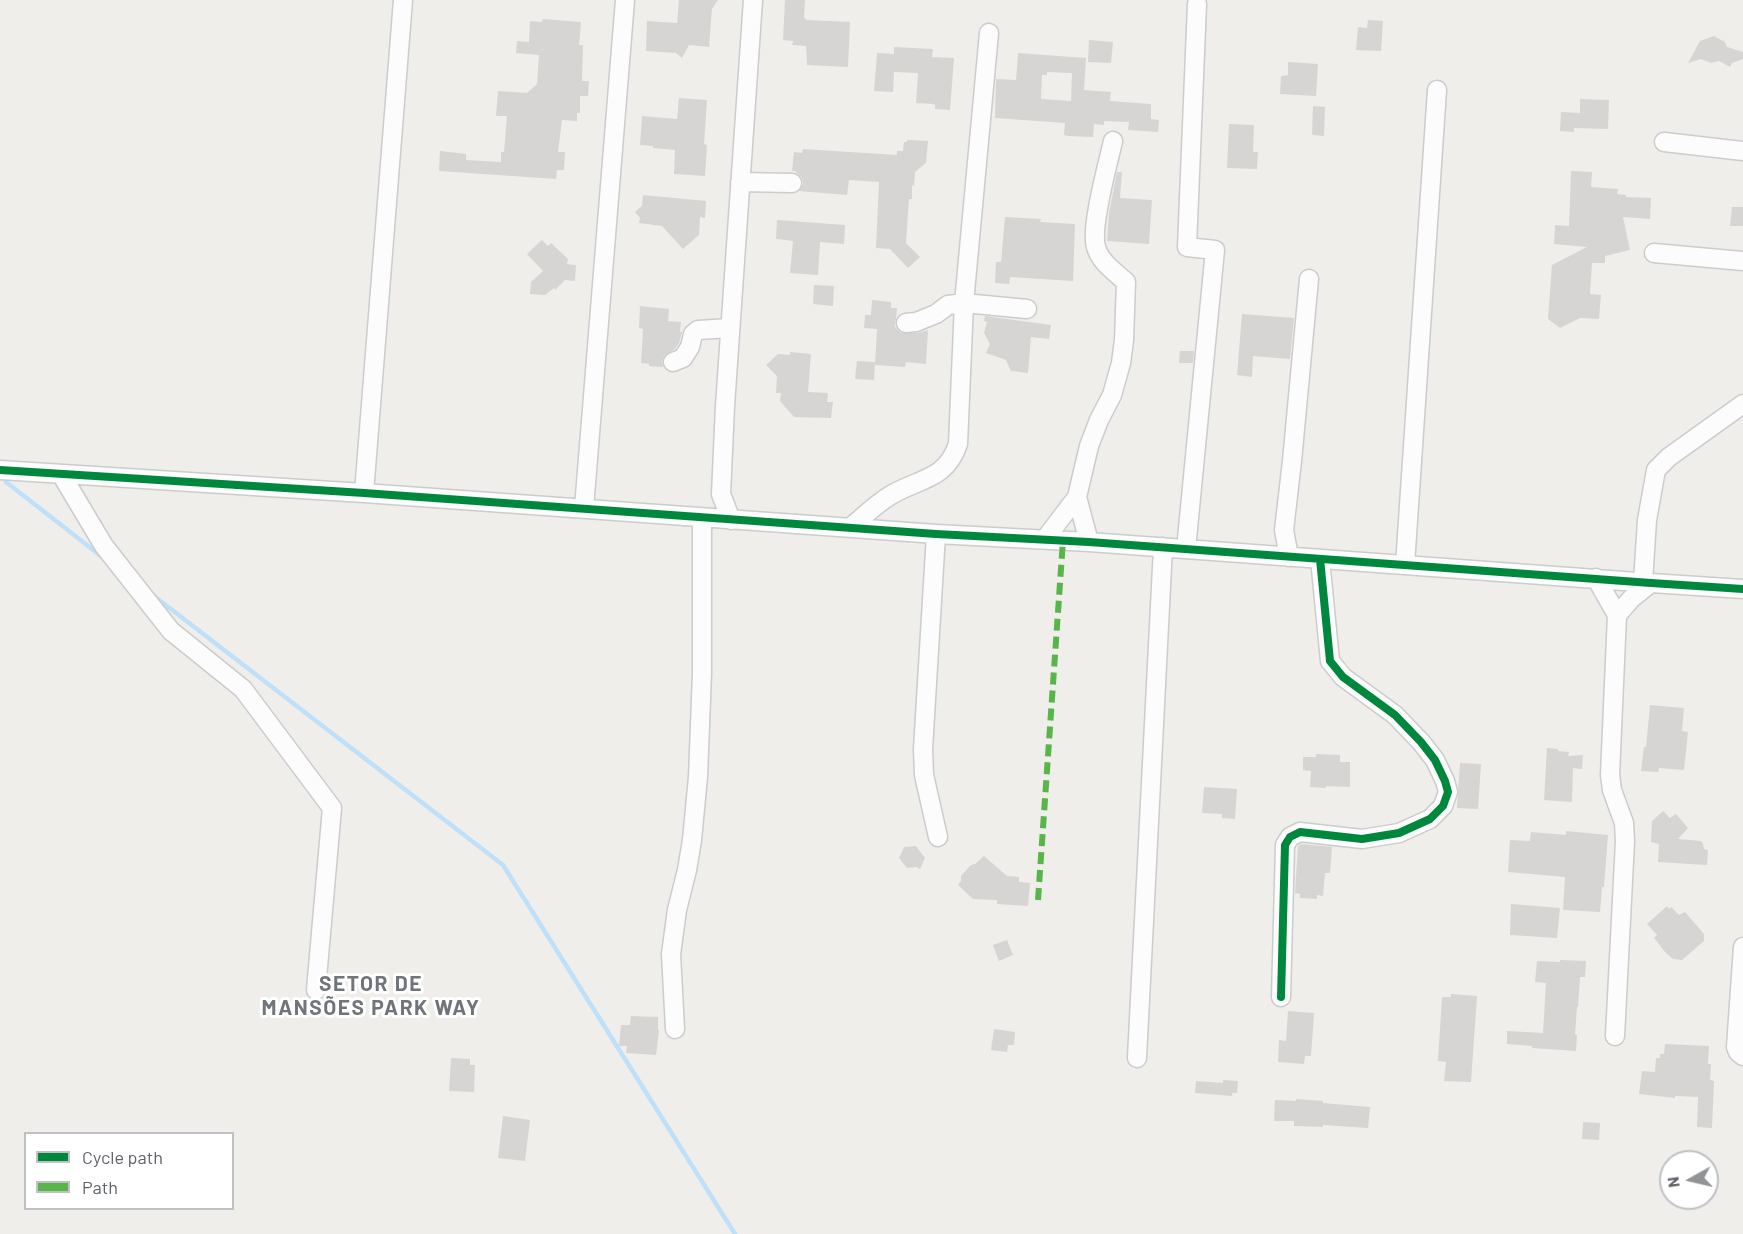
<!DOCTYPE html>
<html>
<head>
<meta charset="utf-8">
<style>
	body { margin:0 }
	#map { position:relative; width:1743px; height:1234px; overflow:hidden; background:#efeeea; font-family:Barlow,sans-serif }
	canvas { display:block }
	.legend { position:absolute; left:24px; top:1132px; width:210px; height:78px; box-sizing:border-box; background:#fff; border:2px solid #bfc1c3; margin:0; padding:8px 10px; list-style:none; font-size:18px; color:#5f6368 }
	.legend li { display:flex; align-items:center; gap:12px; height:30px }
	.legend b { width:30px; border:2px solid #bfc1c3 }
	.north { position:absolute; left:1659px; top:1150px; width:60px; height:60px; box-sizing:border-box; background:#fff; border:2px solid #bfc1c3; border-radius:50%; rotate:262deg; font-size:16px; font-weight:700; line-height:24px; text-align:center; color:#5f6368 }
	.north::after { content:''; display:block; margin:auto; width:21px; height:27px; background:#919496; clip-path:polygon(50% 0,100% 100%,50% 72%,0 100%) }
</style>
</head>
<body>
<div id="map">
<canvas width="1743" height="1234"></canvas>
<ul class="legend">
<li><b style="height:8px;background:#00873e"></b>Cycle path</li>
<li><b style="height:8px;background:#58b549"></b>Path</li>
</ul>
<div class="north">N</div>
</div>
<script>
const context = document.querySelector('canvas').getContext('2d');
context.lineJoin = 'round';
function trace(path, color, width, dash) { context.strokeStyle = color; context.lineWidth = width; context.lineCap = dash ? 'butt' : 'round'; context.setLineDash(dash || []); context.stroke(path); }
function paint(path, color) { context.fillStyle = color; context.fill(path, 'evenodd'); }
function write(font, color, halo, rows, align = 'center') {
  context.font = font + ' Barlow,sans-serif'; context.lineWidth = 6; context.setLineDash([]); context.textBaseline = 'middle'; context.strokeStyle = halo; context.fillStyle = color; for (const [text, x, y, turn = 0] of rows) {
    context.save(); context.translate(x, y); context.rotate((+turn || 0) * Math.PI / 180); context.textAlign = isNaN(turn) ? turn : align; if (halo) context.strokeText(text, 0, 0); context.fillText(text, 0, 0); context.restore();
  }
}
trace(new Path2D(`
	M6,482L101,556
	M154,596L503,865L735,1234`), '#bfe0f9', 4.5);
paint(new Path2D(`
	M679,0H718L712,9L709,47L689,45L682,58L676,53L646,51L647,21L677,23Z
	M785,0H805L804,18L806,19V20L850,22L848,67L807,65L806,46L792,45L793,41L783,40Z
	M543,19L581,22L579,45H583L582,81H589L588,96H580V113H577V121L562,120L558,152H565L564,170H557L556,179L439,171L440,151L466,154V160L501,162V152H504L507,116H496L498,91L527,93L537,84L539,55L516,53L517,41L529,42L530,21L542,22Z
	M1368,20L1383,21L1381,51L1356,50L1358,27L1367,28Z
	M1714,36L1725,42L1727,47L1743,52V59L1732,63L1730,67L1719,61L1711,63L1701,59L1688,63L1700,41Z
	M1089,40L1113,42L1111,63L1088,62Z
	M894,47L933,49L932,57L954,58L950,110L935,109V105L933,104L916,103L918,73L894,72L893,92L874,91L877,53L894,54Z
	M1018,53L1086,58L1084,90L1111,92L1110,101L1151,104V119L1159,120L1158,132L1128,130L1129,122L1104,121V125L1094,124L1093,137L1068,136L1064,135L1065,123L995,118L996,79L1016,80ZM1047,72L1072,73L1071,101L1041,99L1042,75H1047Z
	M1288,62L1318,64L1316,96L1280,94L1281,76L1288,75Z
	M679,98L707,100L704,144L707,145L705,176L674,174L675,150L653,148V146L640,145L642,116L677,119Z
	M1580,99L1609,100L1608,129L1574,128V132L1560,131L1561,112L1580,113Z
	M1313,106L1325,107L1324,136L1312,135Z
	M1229,124L1254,125L1253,152H1258L1257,169L1227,168Z
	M907,140L928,141L926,163L915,172L914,186L912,185V199H909L906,243L920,257L908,268L890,249L876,248L879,182L849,180L847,195L799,191L803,184L802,178L795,171H792L794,152L802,153L803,149L897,155V151H903L904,142H907Z
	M1571,171L1592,172L1591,187L1618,189L1617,194L1626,195V197L1651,198L1650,219L1623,217L1630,250L1605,256V263H1592L1590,294L1601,295L1599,319L1580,318L1560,328L1548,319L1552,265L1587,247L1554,244L1555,225L1569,226Z
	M1117,172H1122L1120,198L1152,200L1149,244L1107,241L1109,213Z
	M643,195L706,201L705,218L700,217L699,235L683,249L662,226L639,223L640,218L635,212L642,206Z
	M1732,207H1743V226H1730Z
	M1005,217L1041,219L1040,222L1075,224L1073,281L1010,277L1009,284L995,283L996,262H1001Z
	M777,220L845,225L844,244L820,242L818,275L790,273L793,241L776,239Z
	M542,240L548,246L551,243L568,259L567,264L576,265L575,281L565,280L555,290L554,288L545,295L530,294L531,282L543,271L527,254Z
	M814,285L834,286L833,306L813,304Z
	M872,300L891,302V308H897L895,327L901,333H917L928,330L926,364L906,362L905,367L875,365L877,329L864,328L865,315H871Z
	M640,306L669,309L668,321L681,322L680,332H682L679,343L675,349L664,356L662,361L663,367L649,366V364L641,363L643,329L639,328Z
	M1242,314L1294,318L1290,359L1253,356L1252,377L1237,375Z
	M985,316L1051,325L1049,339L1031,337L1028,373L1011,371L1006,360L986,353L990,344L984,333L987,322L984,321Z
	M1180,351H1194L1193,363H1179Z
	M790,352L811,354L808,392L828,393L827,402H833L831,418L794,417L780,401L781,393H776L777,376L766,365L778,354L790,355Z
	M857,361L875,362L874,380L855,379Z
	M1650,705L1684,708L1682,731L1688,732L1684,770L1659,768L1658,772L1641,771L1644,747H1646Z
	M1547,748L1558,749V751L1569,752L1568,756L1583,755L1582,769L1573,768L1572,802L1544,800Z
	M1316,754L1340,755V762H1350V787L1326,786V788L1310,787L1311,771L1303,770V757H1316Z
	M1460,763L1481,764L1478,809L1457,808Z
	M1204,787L1237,789L1235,819L1222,818V814L1202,813Z
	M1663,811L1670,818L1676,814L1688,828L1678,839L1701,841L1703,844L1704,849L1708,850L1707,865L1658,862L1659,844L1651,842L1652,821Z
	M1566,831L1608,835L1604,887H1602L1600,912L1563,910L1565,877L1508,872L1510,840L1530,841L1531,832L1566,835Z
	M1302,844L1332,847L1330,873H1325L1323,896L1317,895V899L1300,898V894L1295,893L1298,846Z
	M916,846L925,858L920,869L916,867L907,868L899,858L904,847Z
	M984,856L1007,876L1019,877V882L1030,883L1028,906L997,904V900L973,899L958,885L961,881V876L971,865L975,864Z
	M1511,904L1560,908L1557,938L1510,935Z
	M1667,906L1669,909L1671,907L1679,915L1685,912L1704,934V941L1682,960L1673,959L1665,952L1654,938L1657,935L1647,924Z
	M1007,940L1013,955L999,961L993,945Z
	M1560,960L1586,961L1585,977H1580L1578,1007H1577L1575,1035H1577L1576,1051L1532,1048V1046L1507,1044V1031L1543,1033L1546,983L1535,982L1537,961L1560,962Z
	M1451,994L1477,996L1471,1082L1444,1081L1446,1062L1438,1061L1442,997H1451Z
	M1288,1011L1314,1013L1311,1056H1305L1304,1064L1278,1062L1279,1040L1286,1041Z
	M631,1016L658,1017V1030H659L656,1055L626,1053L627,1046H619L621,1025H630Z
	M994,1029L1015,1032L1014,1045H1008L1007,1052L991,1050Z
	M1665,1044L1709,1046L1708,1064H1711L1710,1080L1714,1081L1712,1128L1697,1127L1698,1097L1675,1096V1098L1639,1094L1642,1071L1655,1072L1656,1058H1660V1054H1664Z
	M451,1058L470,1059V1065H475L474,1092L449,1091Z
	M1223,1080L1238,1081L1237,1093H1232V1096L1195,1093L1196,1081L1223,1083Z
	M1296,1099L1323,1101V1103L1370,1107L1368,1128L1323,1125V1127L1294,1126V1121H1274L1275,1100L1296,1101Z
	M503,1116L530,1120L525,1161L498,1158Z
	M1583,1122L1600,1123L1599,1140L1582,1139Z`), '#d6d5d3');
const minor = new Path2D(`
	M1664,142L1743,151
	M740,182L792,183
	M1654,253L1743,261
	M906,323L916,322L936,314L948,305L964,303L1027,309
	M673,362L683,358L690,347L693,334L698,330L730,328
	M0,470L364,493L936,534L1089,542L1651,583L1743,589
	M61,474L104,546L171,631L243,689L332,808L316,990
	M364,493L403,0
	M1077,497L1089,542
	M584,508L625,0
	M731,520L721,494L725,406L753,0
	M851,527C864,516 876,504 891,495C920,478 946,480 958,444L964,303L989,33
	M936,534L923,749L924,775L938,837
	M1045,539L1077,497L1089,446L1099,420L1112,395L1121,363L1124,340L1126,282C1115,272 1100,262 1096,247C1090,227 1108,164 1113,141
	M1186,549L1215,250L1187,247L1197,4
	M1289,557L1284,530L1292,461L1309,279
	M1405,565L1437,90
	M1596,578L1617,615L1610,775L1612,790L1624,823L1625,841L1615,1036
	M1643,582L1647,520L1656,470L1669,457L1743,404
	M1617,615L1632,598L1651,583
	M1743,947L1736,1047L1738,1052L1743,1056
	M1281,997L1285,845L1290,837L1300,832L1362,839L1399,833L1430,819L1443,806L1448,792L1445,781L1435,760L1421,742L1395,715L1343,677L1330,661L1320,559
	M675,1029L671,954L677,910L687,870L692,840L698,777L702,673V518
	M1137,1058L1163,547`);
trace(minor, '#cbcccc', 21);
trace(minor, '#fdfcfc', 18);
trace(new Path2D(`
	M1038,900L1063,540`), '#58b549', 6, [12, 6]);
trace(new Path2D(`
	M0,470L364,493L936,534L1089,542L1651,583L1743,589
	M1281,997L1285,845L1290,837L1300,832L1362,839L1399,833L1430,819L1443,806L1448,792L1445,781L1435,760L1421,742L1395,715L1343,677L1330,661L1320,559`), '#00873e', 8);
context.letterSpacing = '1.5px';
write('bold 21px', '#70757a', '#fff', [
	["SETOR DE",371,984],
	["MANSÕES PARK WAY",371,1008]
]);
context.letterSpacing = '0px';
</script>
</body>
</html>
